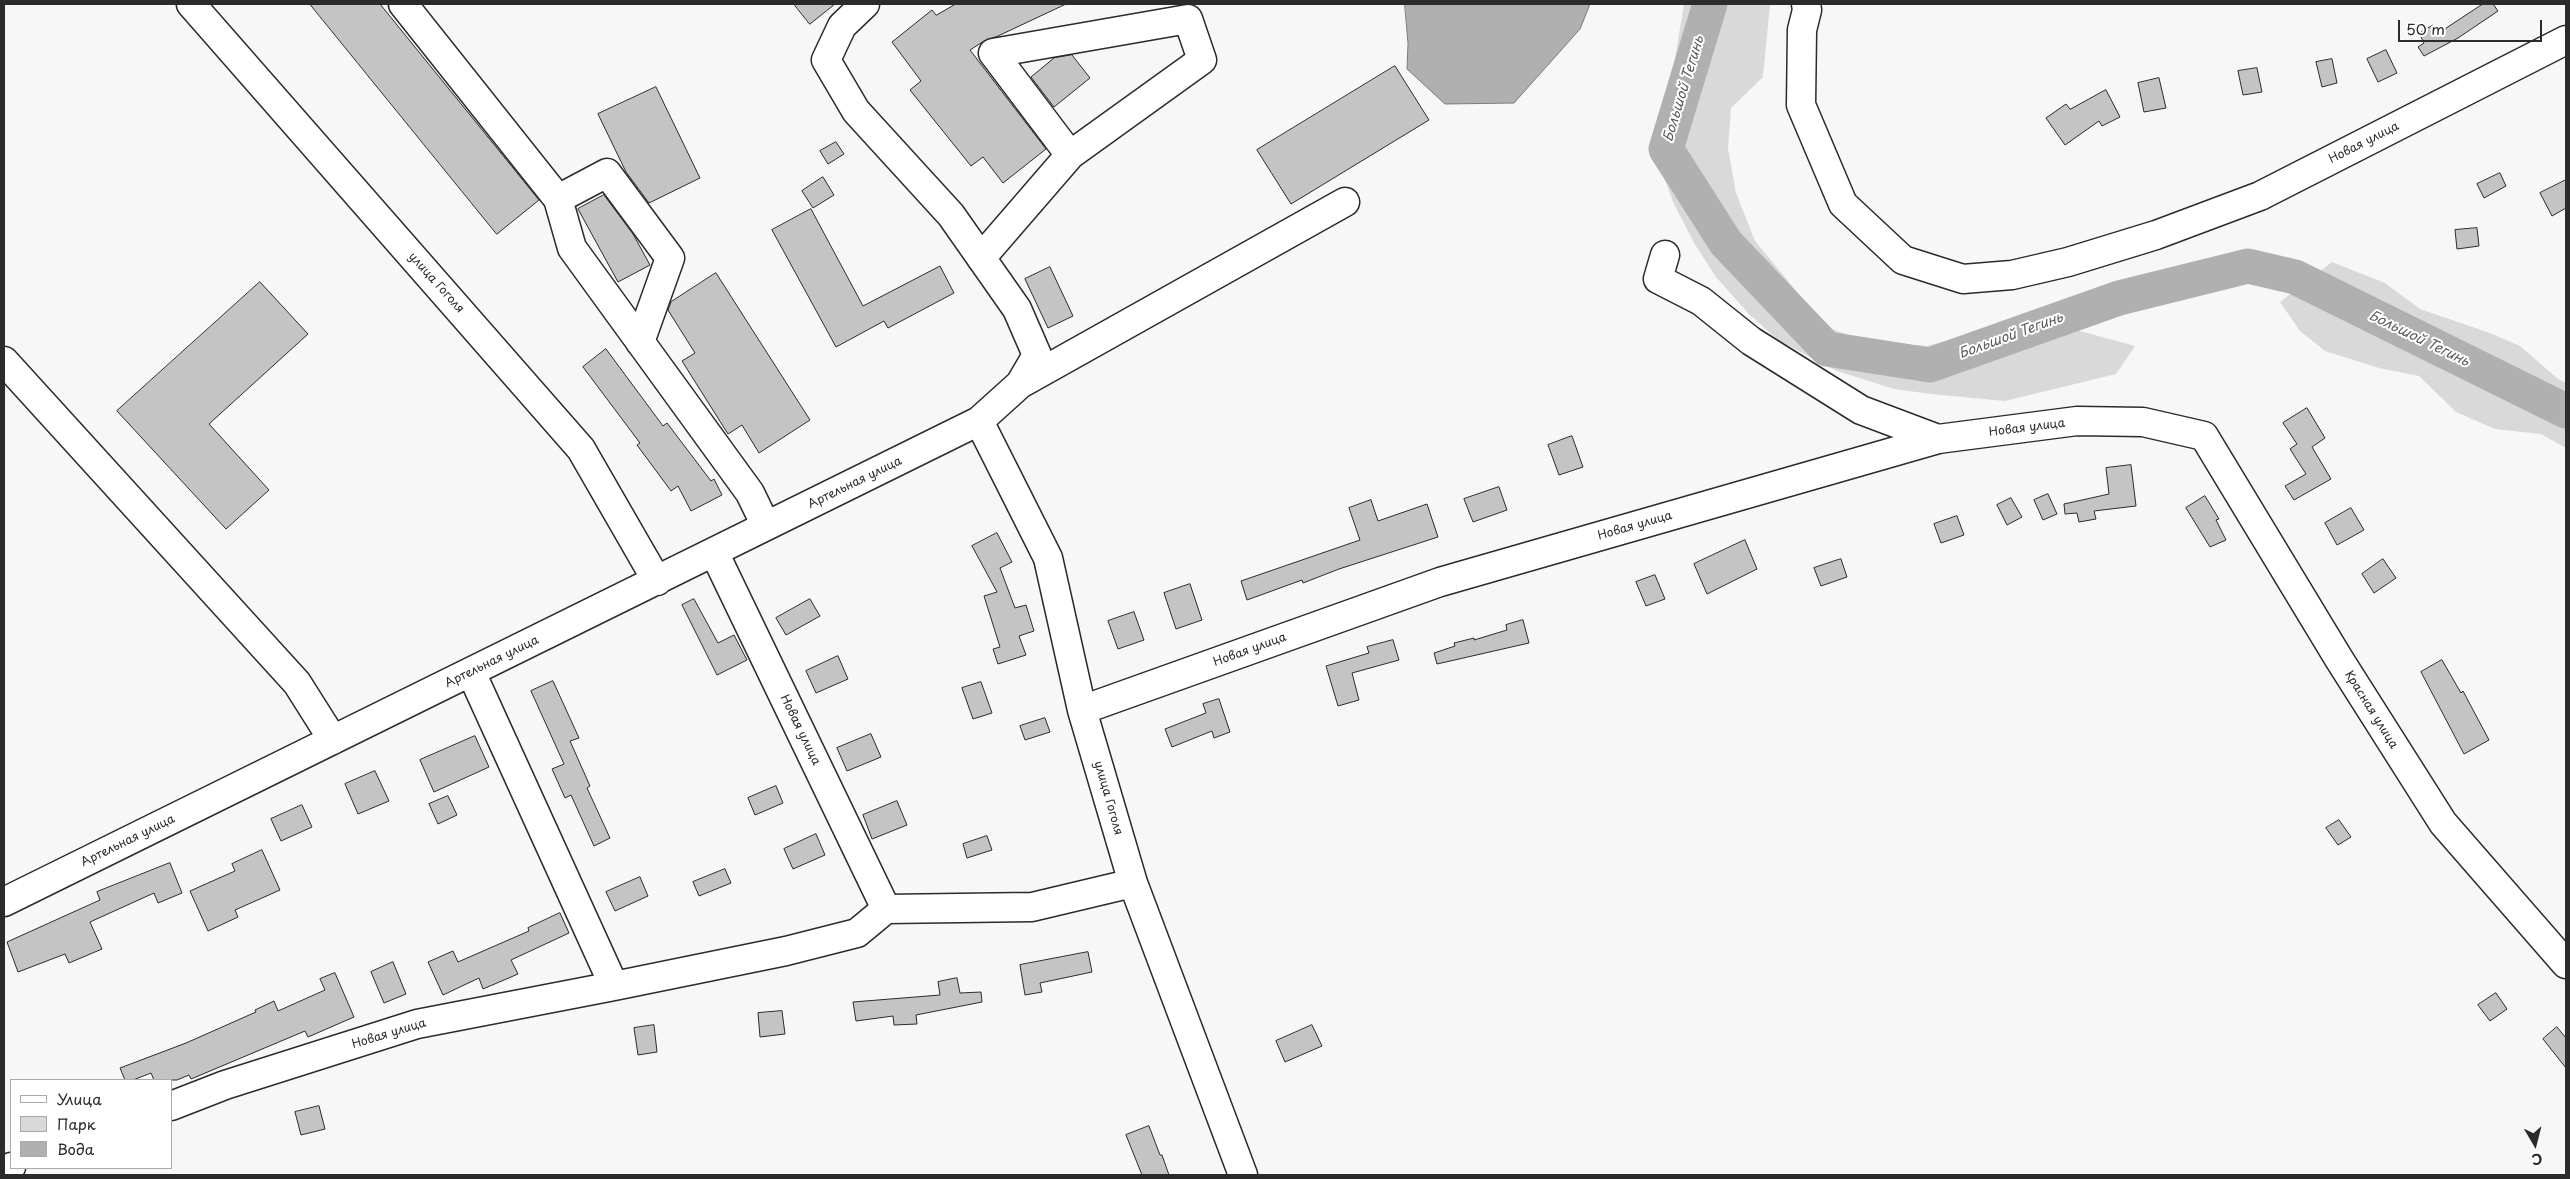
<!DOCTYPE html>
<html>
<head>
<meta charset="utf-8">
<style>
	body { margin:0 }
	#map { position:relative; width:2570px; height:1179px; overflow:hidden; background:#f7f7f7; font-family:"Playpen Sans",sans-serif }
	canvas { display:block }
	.frame { position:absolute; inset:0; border:5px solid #2b2b2b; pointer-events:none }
	.legend { position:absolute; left:10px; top:1079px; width:162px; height:90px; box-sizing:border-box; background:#fff; border:1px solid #aaa; margin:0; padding:6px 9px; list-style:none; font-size:15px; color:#2b2b2b }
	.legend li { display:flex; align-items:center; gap:10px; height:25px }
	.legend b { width:25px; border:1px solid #aaa }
	.north { position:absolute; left:2510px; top:1119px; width:50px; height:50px; -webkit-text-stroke:4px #fff; paint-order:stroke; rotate:172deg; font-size:14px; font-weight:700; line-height:20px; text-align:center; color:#2b2b2b }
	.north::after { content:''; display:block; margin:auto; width:18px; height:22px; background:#2b2b2b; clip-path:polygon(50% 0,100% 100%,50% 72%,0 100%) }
	.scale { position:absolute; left:2398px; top:20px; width:144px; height:22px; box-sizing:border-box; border:2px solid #2b2b2b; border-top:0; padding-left:6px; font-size:15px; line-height:18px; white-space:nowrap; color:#2b2b2b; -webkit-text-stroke:4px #fff; paint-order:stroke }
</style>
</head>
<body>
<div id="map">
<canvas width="2570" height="1179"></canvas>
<div class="frame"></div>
<ul class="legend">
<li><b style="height:6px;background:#fff"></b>Улица</li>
<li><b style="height:14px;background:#d9d9d9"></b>Парк</li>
<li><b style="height:14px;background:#b0b0b0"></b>Вода</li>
</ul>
<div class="north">С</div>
<div class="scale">50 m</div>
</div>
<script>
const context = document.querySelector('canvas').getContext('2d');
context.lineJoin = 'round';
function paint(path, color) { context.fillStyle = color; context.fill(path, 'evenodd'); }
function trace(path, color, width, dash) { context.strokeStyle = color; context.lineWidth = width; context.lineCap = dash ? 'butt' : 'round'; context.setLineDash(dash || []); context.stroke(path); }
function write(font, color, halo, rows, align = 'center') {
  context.font = font + ' "Playpen Sans",sans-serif'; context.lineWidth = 4; context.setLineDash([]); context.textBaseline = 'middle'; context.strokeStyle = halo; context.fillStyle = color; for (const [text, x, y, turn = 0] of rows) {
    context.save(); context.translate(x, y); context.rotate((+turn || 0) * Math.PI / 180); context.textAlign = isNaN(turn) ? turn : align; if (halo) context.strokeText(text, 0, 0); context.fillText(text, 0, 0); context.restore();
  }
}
paint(new Path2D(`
	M1684,4H1770L1763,77L1731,108L1728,148L1736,193L1755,241L1826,327L1869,342L1927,346L2056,311L2080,331L2135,346L2116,374L2005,401L1931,394L1894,389L1837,371L1779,341L1749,314L1716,277L1694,243L1673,202L1658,160L1657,126L1670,89Z
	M2332,262L2385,283L2420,309L2490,333L2520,346L2557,378L2566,383V448L2541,434L2495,429L2456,412L2419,376L2379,368L2325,351L2300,331L2280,302Z`), '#d9d9d9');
const water = new Path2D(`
	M1405,4H1590L1580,29L1514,103L1445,104L1407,69L1408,44Z`);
paint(water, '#b0b0b0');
trace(water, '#7b7b7b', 1);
trace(new Path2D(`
	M1710,4L1666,149L1726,243L1827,349L1930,365L2119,298L2248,266L2295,277L2566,411`), '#b0b0b0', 35);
const building = new Path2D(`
	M310,4H380L539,200L497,234Z
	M794,4H835L810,24Z
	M956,4H1066L998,36L984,41L970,50L1046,149L1003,183L983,157L971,166L910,90L921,81L892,42L932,10L936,15Z
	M2483,4H2493L2498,11L2458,38L2424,56L2418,47L2424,43L2419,33L2433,25L2438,33Z
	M2386,50L2397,73L2378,82L2367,59Z
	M1072,55L1090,78L1054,107L1031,77L1054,58Z
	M2332,59L2337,83L2322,87L2316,62Z
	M1395,66L1429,120L1291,204L1257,150Z
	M2257,68L2262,92L2243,95L2238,71Z
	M2159,78L2166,108L2144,112L2138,83Z
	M656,87L700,178L649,203L626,172L598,114Z
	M2106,90L2120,117L2102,126L2099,121L2065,145L2046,118L2066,104L2070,109Z
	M836,142L844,154L828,164L820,151Z
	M2500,173L2506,186L2484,198L2477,184Z
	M823,177L834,195L813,208L802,191Z
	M2566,180V208L2552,216L2540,193Z
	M604,195L633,234L650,265L618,282L578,209Z
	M811,209L863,306L940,266L954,293L888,328L884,321L836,347L772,230Z
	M2477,228L2479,246L2457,249L2455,230Z
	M1050,267L1073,316L1048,328L1025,279Z
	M716,273L810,420L759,453L742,425L728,434L682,361L695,353L668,310L671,302Z
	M260,282L308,334L209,424L269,490L226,529L117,411Z
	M606,349L663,426L667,423L711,481L714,479L722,495L691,511L678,486L671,491L637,445L640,443L583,367Z
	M2307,408L2325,438L2312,447L2331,479L2294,500L2285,486L2306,474L2290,449L2297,444L2283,423Z
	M1572,436L1583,467L1559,475L1548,445Z
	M2131,465L2136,506L2094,511L2096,519L2079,522L2077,513L2065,514L2064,504L2109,494L2106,468Z
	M1499,487L1507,510L1473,522L1464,499Z
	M2048,494L2057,514L2043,520L2034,500Z
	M2205,496L2219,519L2216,520L2226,540L2210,547L2186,508Z
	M2011,498L2022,517L2007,525L1997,505Z
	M1371,500L1378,521L1427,504L1438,537L1339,569L1303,583L1302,580L1247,600L1241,581L1360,540L1349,508Z
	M2351,508L2364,530L2337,545L2325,523Z
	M1957,516L1964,535L1941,543L1934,524Z
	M997,533L1012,562L1000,568L1015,608L1026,605L1034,631L1019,636L1026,655L998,664L993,649L1000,647L984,596L997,592L972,546Z
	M1745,540L1757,569L1707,594L1694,564Z
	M1841,559L1847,577L1821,586L1814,568Z
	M2383,559L2396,578L2374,593L2362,574Z
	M1655,575L1665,599L1646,606L1636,582Z
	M1190,584L1202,620L1176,629L1164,593Z
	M694,599L718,643L734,635L747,660L717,675L682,605Z
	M810,599L820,616L786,635L776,618Z
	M1134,612L1144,640L1118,649L1108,621Z
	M1523,620L1529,643L1437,664L1434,653L1455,646L1454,643L1474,638V640L1507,630L1506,625Z
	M1393,640L1399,660L1352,673L1359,700L1338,706L1326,666L1369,653L1367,647Z
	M838,656L848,679L816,693L806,671Z
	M2442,660L2461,693L2463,691L2489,740L2464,754L2421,672Z
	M553,681L579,738L570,741L590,786L587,788L610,838L594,846L571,795L565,798L552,769L564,764L531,691Z
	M981,682L992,713L973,719L962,688Z
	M1219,699L1230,732L1214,738L1212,731L1172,747L1165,729L1206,713L1203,704Z
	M1045,718L1050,732L1025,740L1020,726Z
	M871,734L881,757L847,771L837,748Z
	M475,736L489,767L434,792L420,760Z
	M375,771L389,801L358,814L345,784Z
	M776,786L783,803L755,815L748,798Z
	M448,796L457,815L438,824L429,804Z
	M897,801L907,825L872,839L863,815Z
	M302,805L312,827L281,841L271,819Z
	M2339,820L2351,837L2338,845L2326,828Z
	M816,834L825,855L793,869L784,849Z
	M987,836L992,850L967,858L963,844Z
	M262,850L280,890L235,910L238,917L208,931L190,891L235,871L232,864Z
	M170,863L182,893L158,903L154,893L90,922L102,949L69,963L65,954L18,972L7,942L100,900L97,892Z
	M725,869L731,883L699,896L693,882Z
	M640,877L648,896L615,911L606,892Z
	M560,913L569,933L511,960L518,974L483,989L479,978L443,995L428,962L453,951L458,962L529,931L528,928Z
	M1088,952L1092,972L1040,983L1042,992L1025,995L1020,965Z
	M393,962L406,994L384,1003L371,972Z
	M335,973L354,1017L308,1037L305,1031L191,1079L189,1075L177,1080H154L151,1073L133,1080H125L120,1068L186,1043L256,1012L255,1010L274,1001L278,1011L325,990L320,979Z
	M957,978L960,993L981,992L982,1002L916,1015L917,1024L894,1025L893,1016L856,1021L853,1002L940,995L938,982Z
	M2496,993L2507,1009L2490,1021L2478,1005Z
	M782,1011L785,1034L760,1037L758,1013Z
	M654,1025L657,1052L638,1055L634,1028Z
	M1312,1025L1322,1046L1285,1062L1276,1041Z
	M2557,1027L2566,1038V1068L2543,1039Z
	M319,1106L325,1129L301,1135L295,1112Z
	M1149,1126L1160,1155H1162L1169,1175H1142L1126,1135Z`);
paint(building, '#c4c4c4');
trace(building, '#2b2b2b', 1);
const minor = new Path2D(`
	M191,4L581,449L657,581
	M403,4L558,199L572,248L750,493L766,526
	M1806,4L1807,10L1802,30L1801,105L1843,204L1903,260L1963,279L2012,275L2068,262L2156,235L2260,196L2566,40
	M558,199L607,173L670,258L640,342
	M1665,255L1658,279L1701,301L1751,341L1861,410L1938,439
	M981,258L1070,155L1202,60L1188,19L993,53L1070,155
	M4,361L297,683L333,740
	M1020,384L1345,202
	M979,421L1048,558L1082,710L1133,883L1243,1175
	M714,552L886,909
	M471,672L614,986
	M1082,710L1440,582L1938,439L2077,421L2143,422L2204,436L2339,659L2443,823L2566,964
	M4,902L979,421L1020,384L1037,355L1017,309L951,215L856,111L826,60L842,26L865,4
	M171,1106L225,1085L417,1024L614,986L786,951L857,933L886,909L1032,907L1133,883
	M4,1170L11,1167`);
trace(minor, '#2b2b2b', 31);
trace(minor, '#fff', 28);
write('12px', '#2b2b2b', '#fff', [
	["Новая улица",2364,143,-27],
	["улица Гоголя",436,283,48],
	["Новая улица",2027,428,-7],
	["Артельная улица",855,483,-26],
	["Новая улица",1635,526,-16],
	["Новая улица",1250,650,-20],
	["Артельная улица",492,662,-26],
	["Красная улица",2371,710,58],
	["Новая улица",800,730,64],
	["улица Гоголя",1108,798,74],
	["Артельная улица",128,841,-26],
	["Новая улица",389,1034,-17]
]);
write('italic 14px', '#5a5a5a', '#fff', [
	["Большой Тегинь",1684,89,-73],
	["Большой Тегинь",2011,336,-20],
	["Большой Тегинь",2419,339,26]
]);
</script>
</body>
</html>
